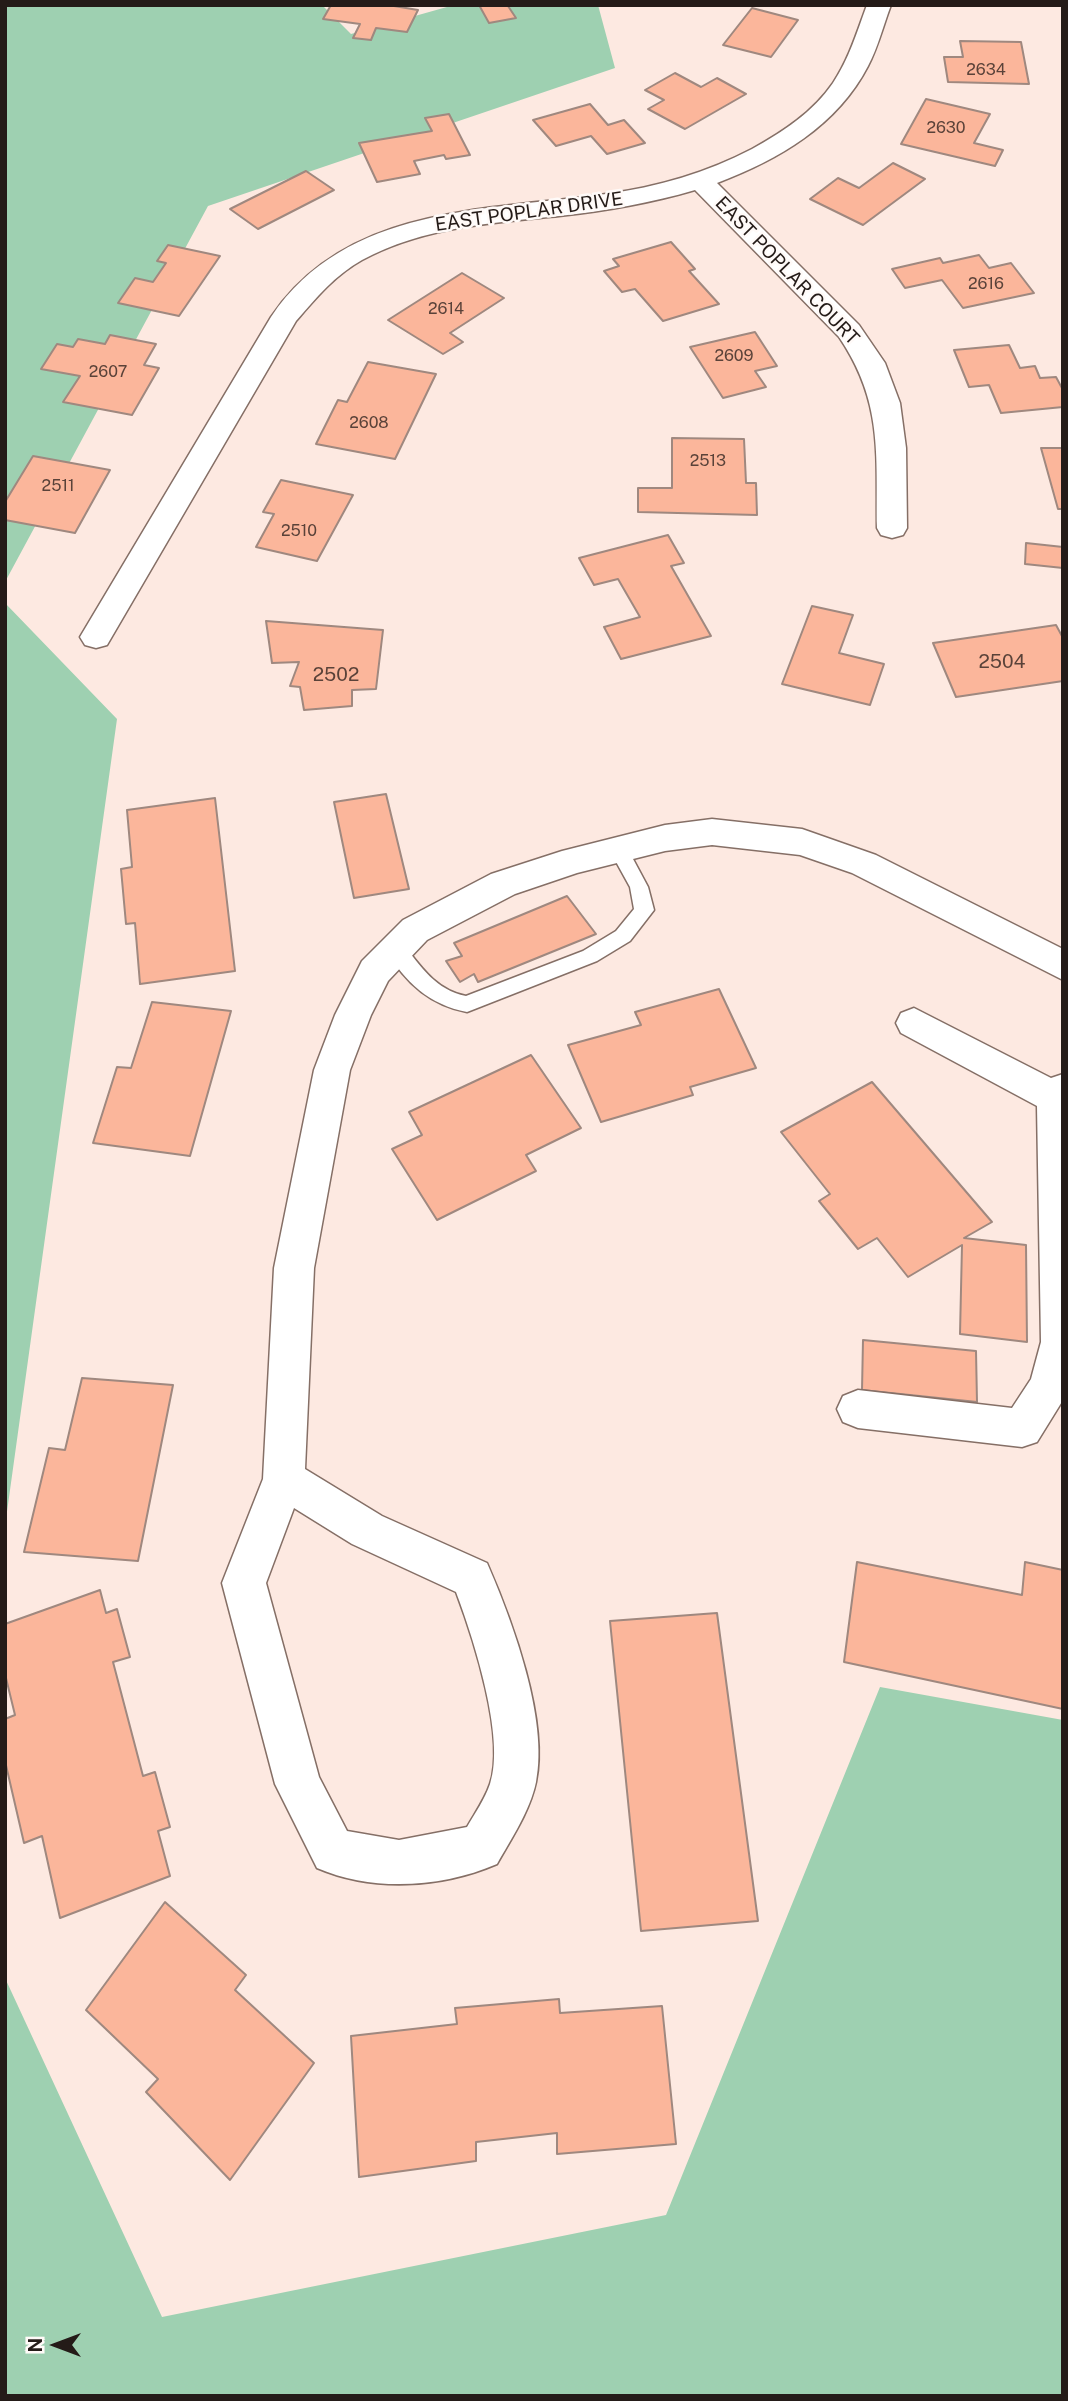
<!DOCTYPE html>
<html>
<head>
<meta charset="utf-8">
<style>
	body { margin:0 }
	#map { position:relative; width:1068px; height:2401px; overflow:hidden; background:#fde9e1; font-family:"Public Sans",sans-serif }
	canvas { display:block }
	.frame { position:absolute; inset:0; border:7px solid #241b18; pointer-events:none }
	.north { position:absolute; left:21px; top:2310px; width:70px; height:70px; -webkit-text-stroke:5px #fffaf8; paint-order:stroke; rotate:270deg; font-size:19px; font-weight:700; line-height:28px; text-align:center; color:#241b18 }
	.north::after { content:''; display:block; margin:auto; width:24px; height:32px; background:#241b18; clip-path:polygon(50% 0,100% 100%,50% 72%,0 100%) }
</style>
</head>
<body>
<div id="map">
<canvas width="1068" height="2401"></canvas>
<div class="frame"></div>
<div class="north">N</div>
</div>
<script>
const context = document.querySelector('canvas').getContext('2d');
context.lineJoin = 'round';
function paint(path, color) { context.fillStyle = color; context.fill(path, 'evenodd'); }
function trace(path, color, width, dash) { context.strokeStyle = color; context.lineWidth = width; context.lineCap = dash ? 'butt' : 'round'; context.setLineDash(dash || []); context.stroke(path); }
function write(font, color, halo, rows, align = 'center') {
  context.font = font + ' "Public Sans",sans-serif'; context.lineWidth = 5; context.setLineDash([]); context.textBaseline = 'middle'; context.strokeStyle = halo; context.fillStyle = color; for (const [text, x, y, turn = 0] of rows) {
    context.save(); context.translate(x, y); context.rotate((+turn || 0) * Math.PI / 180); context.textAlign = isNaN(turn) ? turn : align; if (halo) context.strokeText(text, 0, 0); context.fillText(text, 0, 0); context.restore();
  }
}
paint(new Path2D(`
	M5,5H322L351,34L454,5H598L615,68L208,206L5,582Z
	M5,603L117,719L5,1526Z
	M880,1687L1063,1720V2396H5V1978L162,2317L666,2215Z`), '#9ed0b1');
const building = new Path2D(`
	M331,5H388L418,10L407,32L376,28L371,40L353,38L360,24L323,19Z
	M479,5H515L508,6L516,18L489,23Z
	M752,8L798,20L771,57L723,45Z
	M960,41L1021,42L1029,84L948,82L944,57H963Z
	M675,73L701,87L717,78L746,94L685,129L648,109L664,100L645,90Z
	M926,99L990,114L974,143L1003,150L995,166L901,144Z
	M590,104L608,125L624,120L645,143L607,154L591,136L556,146L533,120Z
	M449,114L470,155L446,159L444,155L414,161L420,174L377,182L359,143L432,131L425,118Z
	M893,163L925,179L863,225L810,199L838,178L859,188Z
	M306,171L334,190L258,229L230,209Z
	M671,242L695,269L689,271L719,304L663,321L635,289L622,292L604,271L619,266L613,259Z
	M168,245L220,256L179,316L118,303L135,278L153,282L166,263L157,261Z
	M979,255L989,268L1011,263L1034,293L963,308L942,280L905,288L892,269L940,258L943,263Z
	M462,273L504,298L450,333L463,342L443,354L388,320Z
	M755,332L777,366L755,371L766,387L723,398L690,347Z
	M110,335L156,344L144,365L159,368L132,415L63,402L80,376L41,369L57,344L73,347L78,339L105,344Z
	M1009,345L1020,368L1035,366L1040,378L1056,377L1063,390V407L1001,413L989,385L969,387L954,350Z
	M368,362L436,374L395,459L316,444L338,400L347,402Z
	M672,438L744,439L746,483H756L757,515L638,512V488H672Z
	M1041,448H1063V509H1058Z
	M33,456L110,470L75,533L5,520V502Z
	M281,480L353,495L317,561L256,547L274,514L263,512Z
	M668,535L684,563L671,566L711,636L621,659L604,627L640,617L618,579L594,585L579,558Z
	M1026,543L1063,547V568L1025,564Z
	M812,606L853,615L839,653L884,664L870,705L782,684Z
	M266,621L383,630L376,689L352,690V706L304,710L300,687L290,686L299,662L272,663Z
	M1056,625L1063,638V681L956,697L933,643Z
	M386,794L409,889L354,898L334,802Z
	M215,798L235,971L140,984L135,923L126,924L121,869L132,867L127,810Z
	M567,896L596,934L478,982L474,974L460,982L446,961L462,956L454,943Z
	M719,989L756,1068L690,1087L693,1095L601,1122L568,1045L641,1025L635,1012Z
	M152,1002L231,1011L190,1156L93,1143L117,1067L131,1068Z
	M531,1055L581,1128L526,1155L536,1171L437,1220L392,1149L422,1135L409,1112Z
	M872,1082L992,1222L964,1238L1026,1245L1027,1342L960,1334L962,1245L908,1277L877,1238L858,1249L819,1201L830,1194L781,1132Z
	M863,1340L976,1351L977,1402L862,1390Z
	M82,1378L173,1385L138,1561L24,1552L49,1448L65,1450Z
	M857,1562L1022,1595L1025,1562L1063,1570V1709L844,1662Z
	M100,1590L106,1613L117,1609L130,1657L113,1662L143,1776L155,1772L170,1827L158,1831L170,1876L60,1918L42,1836L24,1843L5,1761V1719L15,1715L5,1674V1624Z
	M717,1613L758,1921L641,1931L610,1621Z
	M165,1902L246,1975L235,1990L314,2063L230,2180L146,2092L158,2079L86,2010Z
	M559,1999L560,2013L662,2006L676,2144L557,2154V2133L476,2142V2161L359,2177L351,2036L457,2024L455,2008Z`);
paint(building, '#fbb69b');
trace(building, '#9f887f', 2);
const lane = new Path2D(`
	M618,842L625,844L648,887L654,910L630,941L597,961L467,1012C430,1005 404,982 386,949L389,944L396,941L403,944C421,967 436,990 466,996L583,951L616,931L634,909L630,887L609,849L611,844Z`);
const street = new Path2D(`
	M867,5H891C883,26 878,47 868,66C837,126 778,160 717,183L859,325L885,363L900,403L906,448L907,528L903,535L892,538L881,535L877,528C876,453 883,402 839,337L695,190C651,203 605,211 559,216C492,223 423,227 362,260C335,275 316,298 296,321L107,645L96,648L85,645L80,637L271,317C346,205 487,211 606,194C657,187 706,173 752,149C783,132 813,112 833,83C849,59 857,32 867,5Z
	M712,819L802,829L876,855L1063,949V980L852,873L800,855L712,845L665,851L577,873L515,894L427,940L388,981L371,1015L350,1070L314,1268L305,1469L382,1516L487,1563C512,1620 549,1720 536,1782C530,1811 511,1839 497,1864C441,1888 373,1892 317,1868L275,1784L222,1583L263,1479L274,1268L314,1070L335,1015L362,961L403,920L491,874L562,851L665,825ZM294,1508L352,1544L456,1592C473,1637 506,1738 490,1784C485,1799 475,1813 467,1827L399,1840L347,1831L319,1777L266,1583Z
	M914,1008L1051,1078L1063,1074V1400L1037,1442L1022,1447L858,1428L843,1422L837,1409L843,1396L858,1390L1012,1408L1031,1379L1041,1342L1037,1106L901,1033L896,1023L901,1013Z`);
trace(lane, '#856f66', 3);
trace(street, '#856f66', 3);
paint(lane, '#fff');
paint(street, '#fff');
write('16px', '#5a4239', null, [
	["2634",986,70],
	["2630",946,128],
	["2616",986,284],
	["2614",446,309],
	["2609",734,356],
	["2607",108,372],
	["2608",369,423],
	["2513",708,461],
	["2511",58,486],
	["2510",299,531]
]);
write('19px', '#241b18', '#fffaf8', [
	["EAST POPLAR DRIVE",529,212,-8],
	["EAST POPLAR COURT",787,271,46]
]);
write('19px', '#5a4239', null, [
	["2504",1002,662],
	["2502",336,675]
]);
</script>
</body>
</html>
